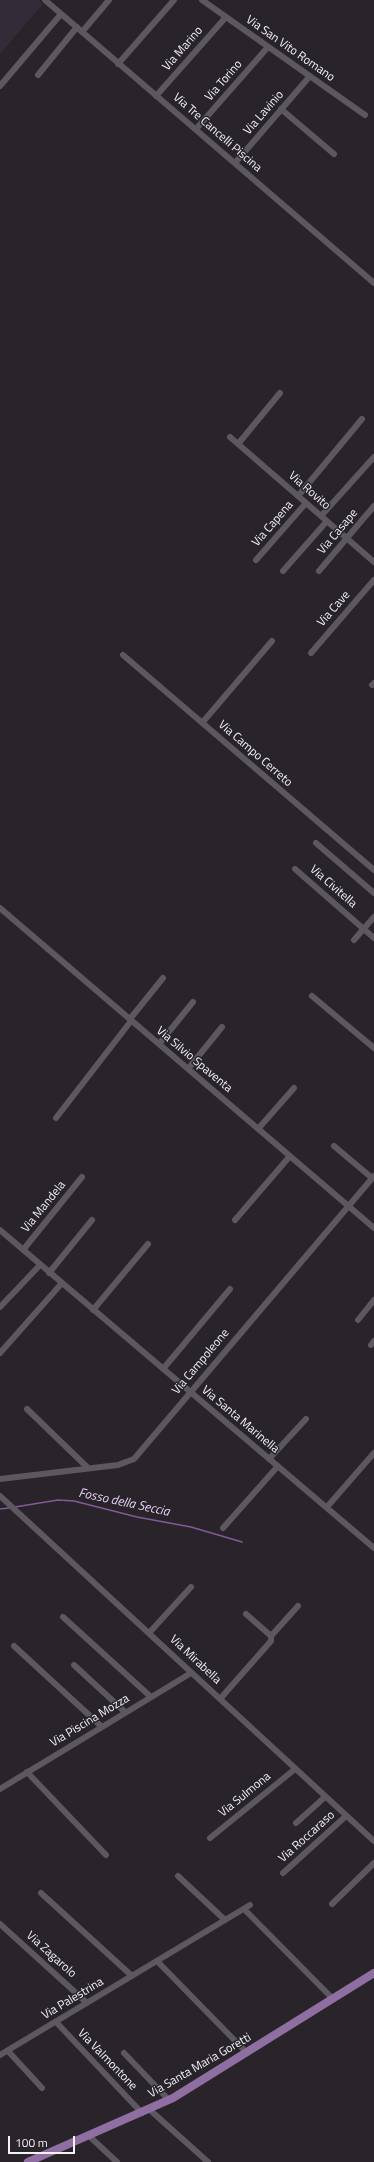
<!DOCTYPE html>
<html>
<head>
<meta charset="utf-8">
<style>
	body { margin:0 }
	#map { position:relative; width:374px; height:2162px; overflow:hidden; background:#28242a; font-family:"Titillium Web",sans-serif }
	canvas { display:block }
	.scale { position:absolute; left:8px; top:2136px; width:67px; height:18px; box-sizing:border-box; border:2px solid #f4f2f6; border-top:0; padding-left:5px; font-size:12px; line-height:14px; white-space:nowrap; color:#f4f2f6; -webkit-text-stroke:3px #28242a; paint-order:stroke }
</style>
</head>
<body>
<div id="map">
<canvas width="374" height="2162"></canvas>
<div class="scale">100 m</div>
</div>
<script>
const context = document.querySelector('canvas').getContext('2d');
context.lineJoin = 'round';
function paint(path, color) { context.fillStyle = color; context.fill(path, 'evenodd'); }
function trace(path, color, width, dash) { context.strokeStyle = color; context.lineWidth = width; context.lineCap = dash ? 'butt' : 'round'; context.setLineDash(dash || []); context.stroke(path); }
function write(font, color, halo, rows, align = 'center') {
  context.font = font + ' "Titillium Web",sans-serif'; context.lineWidth = 3; context.setLineDash([]); context.textBaseline = 'middle'; context.strokeStyle = halo; context.fillStyle = color; for (const [text, x, y, turn = 0] of rows) {
    context.save(); context.translate(x, y); context.rotate((+turn || 0) * Math.PI / 180); context.textAlign = isNaN(turn) ? turn : align; if (halo) context.strokeText(text, 0, 0); context.fillText(text, 0, 0); context.restore();
  }
}
paint(new Path2D(`
	M0,0H38L43,4L0,54Z`), '#332b37');
trace(new Path2D(`
	M15,1507L58,1500L74,1501L137,1517L191,1527L242,1542
	M0,1509L9,1508`), '#84599a', 1.5);
trace(new Path2D(`
	M45,0L374,283
	M202,0L365,115
	M82,32L109,0
	M118,64L174,0
	M38,75L77,27
	M0,86L61,14
	M156,96L226,17
	M281,109L334,154
	M196,129L268,47
	M235,163L310,76
	M230,437L374,562
	M238,444L280,393
	M298,496L362,419
	M321,516L374,457
	M256,560L306,503
	M283,571L327,521
	M319,571L374,506
	M311,653L374,580
	M123,655L374,870
	M372,685L374,683
	M202,723L272,641
	M316,843L374,893
	M295,869L374,938
	M0,908L374,1228
	M354,940L374,917
	M312,996L374,1048
	M130,1019L163,978
	M159,1044L193,1002
	M188,1069L222,1027
	M56,1118L131,1021
	M258,1129L294,1088
	M334,1146L372,1178
	M235,1220L290,1156
	M0,1230L374,1548
	M23,1250L82,1177
	M49,1273L92,1220
	M0,1307L40,1265
	M93,1310L148,1244
	M358,1320L374,1300
	M371,1345L374,1341
	M0,1353L62,1283
	M163,1369L230,1289
	M27,1409L88,1468
	M269,1459L306,1419
	M0,1479L118,1465L134,1459L374,1176
	M0,1496L374,1841
	M327,1507L374,1453
	M223,1528L278,1466
	M246,1614L271,1636
	M63,1617L151,1697
	M149,1633L191,1587
	M14,1646L102,1727
	M74,1665L125,1712
	M220,1699L271,1641V1636L298,1606
	M27,1772L106,1855
	M0,1789L191,1673
	M296,1823L325,1797
	M210,1838L295,1769
	M283,1873L346,1816
	M178,1876L225,1920
	M41,1893L132,1976
	M332,1904L374,1863
	M244,1909L333,1999
	M0,1924L87,2003
	M157,1961L247,2053
	M56,2022L142,2113
	M8,2051L42,2088
	M124,2053L169,2100
	M0,2055L250,1905
	M150,2110L208,2162
	M89,2136L117,2162`), '#5d5860', 6);
trace(new Path2D(`
	M28,2162L173,2098L374,1973`), '#8f6ea2', 8);
write('12px', '#f4f2f6', '#28242a', [
	["Via Marino",183,49,-49],
	["Via San Vito Romano",290,49,35],
	["Via Torino",224,81,-49],
	["Via Lavinio",264,113,-49],
	["Via Tre Cancelli Piscina",217,133,41],
	["Via Rovito",309,491,41],
	["Via Capena",273,524,-49],
	["Via Casape",338,532,-50],
	["Via Cave",334,609,-49],
	["Via Campo Cerreto",255,754,41],
	["Via Civitella",333,887,41],
	["Via Silvio Spaventa",194,1060,40],
	["Via Mandela",44,1207,-51],
	["Via Campoleone",201,1362,-50],
	["Via Santa Marinella",240,1420,40],
	["Via Mirabella",195,1660,43],
	["Via Piscina Mozza",90,1721,-31],
	["Via Sulmona",245,1795,-39],
	["Via Roccaraso",307,1837,-42],
	["Via Zagarolo",51,1955,42],
	["Via Palestrina",73,1999,-31],
	["Via Valmontone",107,2060,46],
	["Via Santa Maria Goretti",200,2066,-30]
]);
write('italic 13px', '#e7d0f5', '#28242a', [
	["Fosso della Seccia",124,1503,12]
]);
</script>
</body>
</html>
